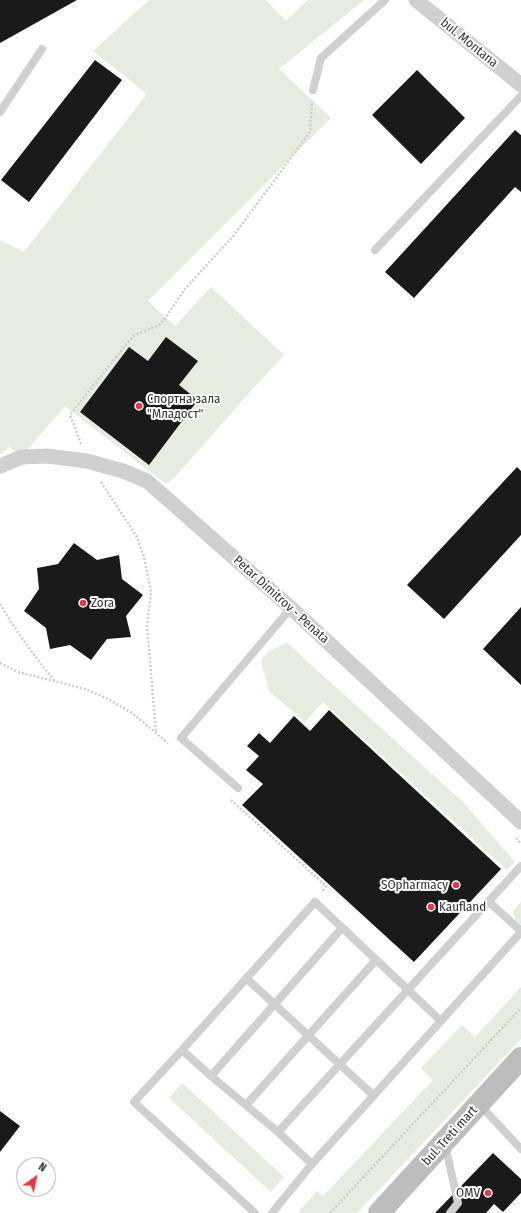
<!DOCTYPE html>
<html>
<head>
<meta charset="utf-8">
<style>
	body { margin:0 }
	#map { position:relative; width:521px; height:1213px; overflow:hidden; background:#fff; font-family:"Fira Sans Condensed",sans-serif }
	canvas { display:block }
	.north { position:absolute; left:16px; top:1157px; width:40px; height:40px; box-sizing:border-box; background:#fff; border:1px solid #adadad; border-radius:50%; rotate:33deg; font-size:11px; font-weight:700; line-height:16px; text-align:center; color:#333 }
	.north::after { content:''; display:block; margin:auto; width:14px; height:18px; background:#e63946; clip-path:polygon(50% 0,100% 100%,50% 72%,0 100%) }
</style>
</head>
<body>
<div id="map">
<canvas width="521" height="1213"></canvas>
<div class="north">N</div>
</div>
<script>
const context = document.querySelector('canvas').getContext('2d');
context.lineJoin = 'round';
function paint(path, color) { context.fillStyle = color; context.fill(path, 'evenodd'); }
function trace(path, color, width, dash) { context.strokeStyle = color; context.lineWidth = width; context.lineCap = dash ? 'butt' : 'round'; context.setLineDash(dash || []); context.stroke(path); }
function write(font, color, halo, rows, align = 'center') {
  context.font = font + ' "Fira Sans Condensed",sans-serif'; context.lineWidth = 4; context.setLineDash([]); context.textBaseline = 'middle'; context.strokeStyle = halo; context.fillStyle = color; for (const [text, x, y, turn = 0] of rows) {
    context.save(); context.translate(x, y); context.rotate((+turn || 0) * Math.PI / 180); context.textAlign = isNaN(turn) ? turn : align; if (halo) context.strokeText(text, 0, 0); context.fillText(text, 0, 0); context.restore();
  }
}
paint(new Path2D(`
	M149,0H266L286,21L308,0H364L279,69L331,118L148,301L175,326L211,287L284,355L248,394L175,477L166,484L65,406L22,456L9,447L0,455V240L24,252L147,94L93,51Z
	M287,643L463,802L515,862L507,870L323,702L305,722L269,691L261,661L268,652Z
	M521,902V925L515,919L513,911Z
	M521,987V1039L357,1213H299L300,1210L317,1191L323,1196L433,1080L421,1068L462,1025L475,1037Z
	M182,1083L284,1177L271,1192L169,1098Z`), '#e6ecdf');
paint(new Path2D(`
	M0,0H77L0,43Z
	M95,60L122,80L29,202L1,180Z
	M417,70L465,118L421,164L372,115Z
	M515,130L521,135V192L515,187L414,298L385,272Z
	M166,337L198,361L179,385L198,400L149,465L80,412L129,347L148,361Z
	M517,467L521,471V535L444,619L407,585Z
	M74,543L97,560L119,555L122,579L143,595L126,616L131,637L107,639L91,660L70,645L50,649L46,628L24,611L39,589L37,568L58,564Z
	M521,607V685L483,649Z
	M329,710L501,869L414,962L242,805L263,784L246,770L259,756L247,746L259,733L270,743L294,716L310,731Z
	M0,1111L20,1126L0,1152Z
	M493,1153L521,1179V1193L503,1212L494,1204L486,1213H435Z`), '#1a1a1a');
trace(new Path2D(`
	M81,444L70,415L133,336L161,324L185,289L234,235L310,132L312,101
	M101,482L137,537L144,557L151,592L147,627L156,732
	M0,604C16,631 34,656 54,680
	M0,663L18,672L85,689L108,699L132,713L168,743
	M231,800L326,886L322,892
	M516,838L521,844
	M330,1213L521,1008`), '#cdcdcd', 2.5, [2, 2]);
trace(new Path2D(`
	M313,90L321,58L385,0
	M0,112L42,49
	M375,250L521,96
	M238,788L181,738L291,608
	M521,866L278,1132L312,1164L521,932
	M489,902L521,931
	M342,928L211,1076L182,1050L315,902L441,1021
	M246,978L373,1095
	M182,1050L134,1102L255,1213
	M211,1076L278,1132
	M479,1104L521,1149
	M246,1105L376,960
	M445,1144L458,1203L450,1213
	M272,1213L312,1164`), '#d0d0d0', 8);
trace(new Path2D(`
	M416,0L521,85
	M0,466L22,457L47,456L87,461L123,471L147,481L291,608L521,822`), '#d0d0d0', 15);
trace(new Path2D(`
	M379,1213L521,1058`), '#bdbdbd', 22);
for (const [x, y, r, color] of [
	[139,406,4,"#e63946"],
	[83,603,4,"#e63946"],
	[456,885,4,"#e63946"],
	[431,907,4,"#e63946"],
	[488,1193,4,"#e63946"]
]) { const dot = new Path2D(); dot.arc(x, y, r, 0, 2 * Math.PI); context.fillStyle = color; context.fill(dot); trace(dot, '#fff', 1.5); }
write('13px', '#333', '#fff', [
	["bul. Montana",469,43,39],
	["Petar Dimitrov - Penata",281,600,42],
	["bul. Treti mart",450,1136,-48]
]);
write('13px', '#333', '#fff', [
	["Спортна зала",147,399],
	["\"Младост\"",147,414],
	["Zora",91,603],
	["SOpharmacy",448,885,"right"],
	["Kaufland",439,907],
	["OMV",480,1193,"right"]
], 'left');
</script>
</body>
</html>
